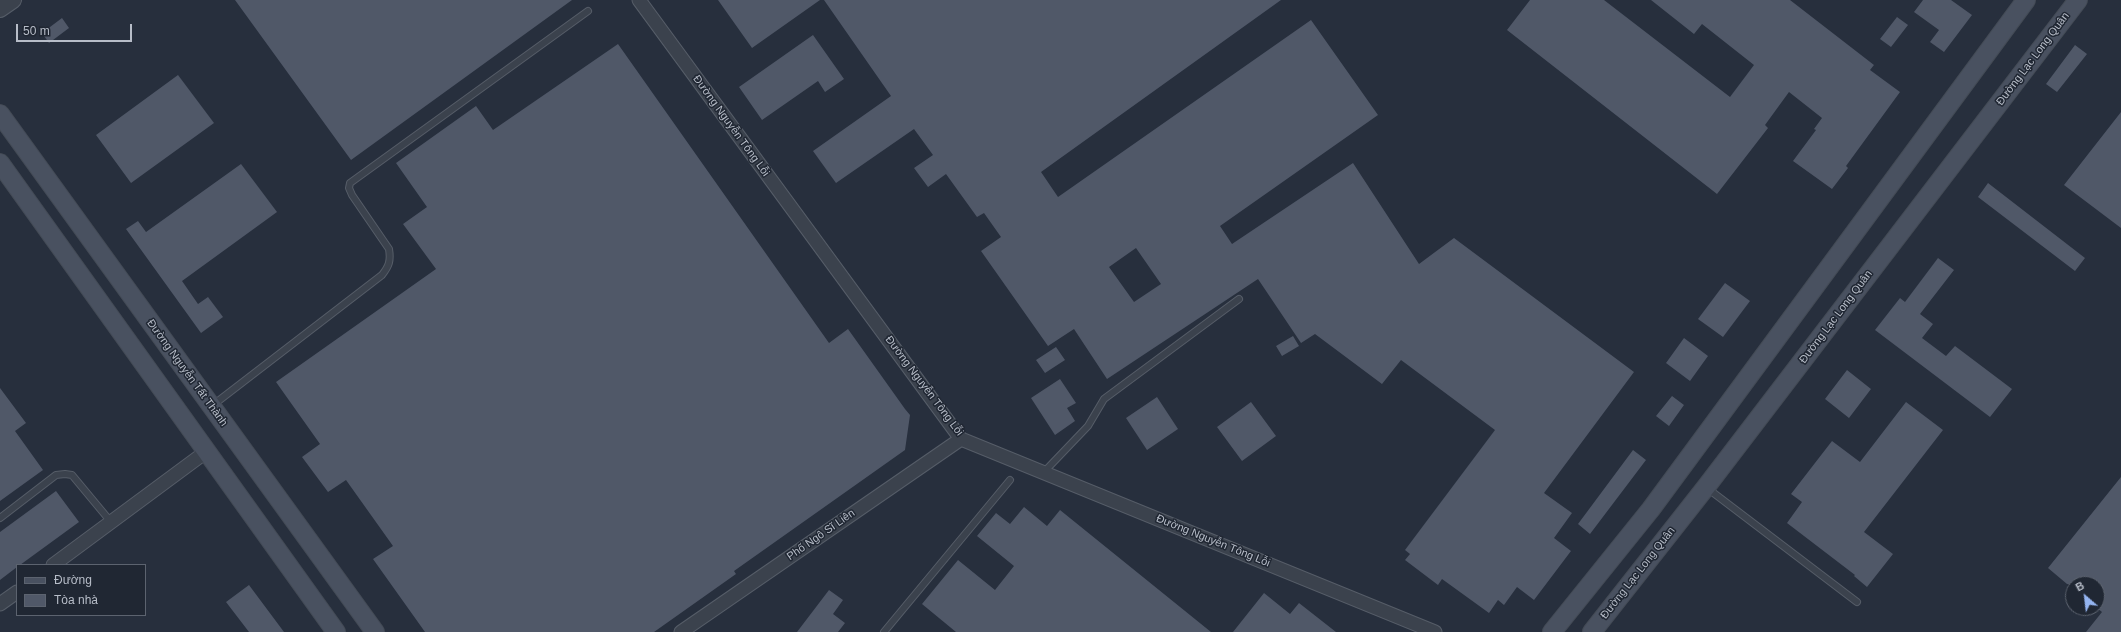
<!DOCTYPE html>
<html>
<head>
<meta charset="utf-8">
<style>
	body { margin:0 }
	#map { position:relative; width:2121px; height:632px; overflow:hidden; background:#272f3d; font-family:Arial,sans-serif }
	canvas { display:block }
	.legend { position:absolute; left:16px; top:564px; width:130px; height:52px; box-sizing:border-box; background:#202733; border:1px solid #5c636f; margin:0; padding:5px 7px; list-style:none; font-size:12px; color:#b7bdc8 }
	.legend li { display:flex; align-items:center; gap:8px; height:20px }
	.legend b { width:20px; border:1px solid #5c636f }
	.north { position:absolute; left:2065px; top:576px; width:40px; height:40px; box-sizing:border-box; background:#202733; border:1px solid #5c636f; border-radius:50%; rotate:332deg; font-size:11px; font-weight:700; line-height:16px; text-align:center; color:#b7bdc8 }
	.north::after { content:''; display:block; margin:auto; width:14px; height:18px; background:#94b4f0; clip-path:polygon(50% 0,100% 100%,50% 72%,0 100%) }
	.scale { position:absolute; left:16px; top:24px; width:116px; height:18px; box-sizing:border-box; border:2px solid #b7bdc8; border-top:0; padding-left:5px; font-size:12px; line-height:14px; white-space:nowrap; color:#b7bdc8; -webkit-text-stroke:3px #202733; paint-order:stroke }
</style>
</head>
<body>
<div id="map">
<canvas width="2121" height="632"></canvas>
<ul class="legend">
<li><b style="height:5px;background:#495160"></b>Đường</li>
<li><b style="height:11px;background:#505868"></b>Tòa nhà</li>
</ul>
<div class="north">B</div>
<div class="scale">50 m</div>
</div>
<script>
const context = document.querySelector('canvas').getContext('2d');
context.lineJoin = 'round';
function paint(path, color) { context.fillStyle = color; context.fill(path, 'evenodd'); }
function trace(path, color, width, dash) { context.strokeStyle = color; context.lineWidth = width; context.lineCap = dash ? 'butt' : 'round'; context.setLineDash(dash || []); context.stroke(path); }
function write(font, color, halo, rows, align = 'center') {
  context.font = font + ' Arial,sans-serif'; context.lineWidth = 3; context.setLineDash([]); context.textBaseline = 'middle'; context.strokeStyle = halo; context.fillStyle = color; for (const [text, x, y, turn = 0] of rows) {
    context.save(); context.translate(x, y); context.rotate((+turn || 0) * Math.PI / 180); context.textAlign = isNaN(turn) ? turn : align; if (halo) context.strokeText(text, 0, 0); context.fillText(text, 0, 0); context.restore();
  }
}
paint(new Path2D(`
	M235,0H572L351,160Z
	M718,0H820L752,48Z
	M824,0H1281L1041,172L1058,197L1311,20L1378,115L1220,226L1232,244L1353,163L1419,264L1454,238L1634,372L1544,493L1572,513L1554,538L1571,551L1534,600L1517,587L1504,605L1498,600L1489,613L1442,579L1438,585L1405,560L1410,554L1405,550L1495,430L1401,360L1382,384L1315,334L1301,343L1258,279L1107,379L1074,329L1048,346L981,251L1001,237L984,213L977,217L946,174L928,187L914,168L933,155L914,129L836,183L813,151L891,96ZM1136,248L1161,284L1134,302L1109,267Z
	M1530,0H1604L1730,97L1754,65L1702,24L1694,34L1651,0H1790L1874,65L1870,70L1900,92L1846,166L1848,168L1832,189L1793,161L1816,130L1814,129L1822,118L1789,92L1765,125L1768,128L1717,194L1507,30Z
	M1923,0H1951L1972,15L1944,52L1930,42L1939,30L1914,12Z
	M1897,17L1908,25L1891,47L1880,39Z
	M62,18L69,28L49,43L42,33Z
	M813,35L844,79L825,92L818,81L762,120L739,87Z
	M618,44L829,343L848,329L905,409L910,415L905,450L734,571L736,574L654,632H425L373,559L393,546L346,480L328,492L302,457L320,444L276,382L436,269L403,224L427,207L396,163L476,106L493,130Z
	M2075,45L2087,54L2057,92L2046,84Z
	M178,75L214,123L131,183L96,135Z
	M2121,112V228L2064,185Z
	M241,164L277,212L182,281L198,304L208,297L223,317L201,333L126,229L138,221L146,232Z
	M1988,183L2085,258L2075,271L1978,197Z
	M1938,258L1954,270L1920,314L1933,324L1922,338L1946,356L1955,346L2012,389L1990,417L1875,330L1900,298L1905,302Z
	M1725,283L1750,301L1723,337L1698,319Z
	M1293,336L1299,346L1282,356L1276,346Z
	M1684,338L1708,356L1690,381L1666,363Z
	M1056,347L1065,360L1045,373L1036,360Z
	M1847,370L1871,389L1849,418L1825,399Z
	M1060,379L1076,403L1067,408L1075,421L1055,435L1031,398Z
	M0,388L26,423L15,431L43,470L0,501Z
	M1672,396L1684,405L1669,426L1656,416Z
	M1157,397L1178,429L1147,450L1126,418Z
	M1251,402L1276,436L1242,461L1217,427Z
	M1906,402L1943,430L1864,532L1893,554L1867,587L1854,576L1855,575L1787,523L1802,502L1791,494L1832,441L1860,462Z
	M1633,450L1646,460L1590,534L1578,524Z
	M2121,477V632H2086L2102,612L2097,608V584H2067L2048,568Z
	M56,491L79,522L20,565H17V567L0,580V532Z
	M1024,507L1047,526L1060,510L1211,632H956L922,604L958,560L995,590L1014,566L977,536L996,513L1010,524Z
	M249,585L284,632H249L226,602Z
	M829,590L843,600L833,614L845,623L838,632H797Z
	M1264,593L1290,614L1299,603L1336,632H1233Z`), '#505868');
const service = new Path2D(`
	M213,405L382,275C389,266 391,261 389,249L352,195L349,188L350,183L588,11
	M1044,472L1088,426L1104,399L1239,299
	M1707,488L1857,602
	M0,518L56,475L65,474L72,475L111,522
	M884,632L1010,480`);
const minor = new Path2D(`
	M639,0L961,439L1435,632
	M53,565L207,451
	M0,604L17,592
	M681,632L961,439`);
const tertiary = new Path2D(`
	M0,9L13,0`);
const secondary = new Path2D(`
	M0,114L375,632
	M0,163L336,632
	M1552,632L1651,509L2026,0
	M1592,632L1706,487L2078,0`);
trace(service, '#565d68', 8);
trace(minor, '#565d68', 15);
trace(tertiary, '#565d68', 18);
trace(secondary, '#444b56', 20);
trace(service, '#3b424d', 6);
trace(minor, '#3b424d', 13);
trace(tertiary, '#3b424d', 16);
trace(secondary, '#495160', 18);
write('11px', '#b7bdc8', '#202733', [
	["Đường Lạc Long Quân",2033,59,-53],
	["Đường Nguyễn Tông Lỗi",731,126,54],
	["Đường Lạc Long Quân",1836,317,-53],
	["Đường Nguyễn Tất Thành",187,373,54],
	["Đường Nguyễn Tông Lỗi",924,386,53],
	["Phố Ngô Sĩ Liên",821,535,-35],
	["Đường Nguyễn Tông Lỗi",1213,541,22],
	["Đường Lạc Long Quân",1638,573,-52]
]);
</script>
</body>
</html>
